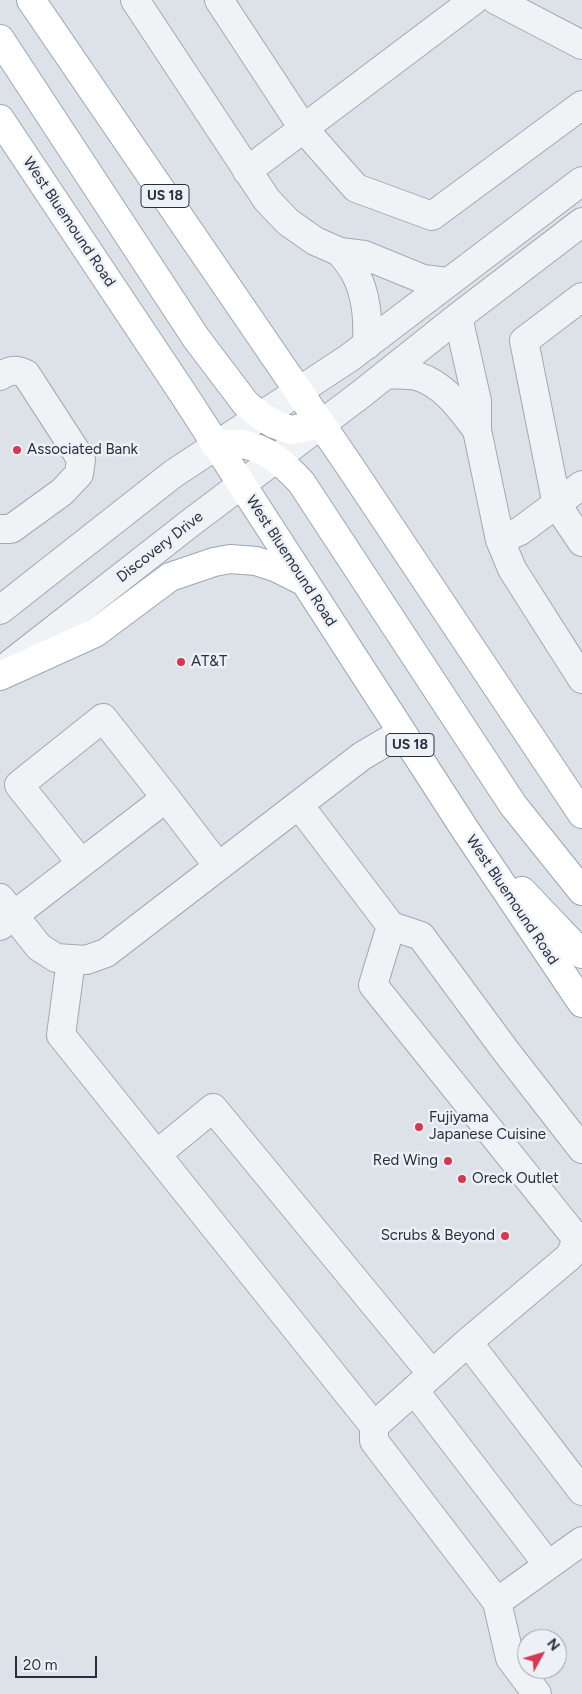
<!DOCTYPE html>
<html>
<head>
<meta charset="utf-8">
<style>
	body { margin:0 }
	#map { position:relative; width:582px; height:1694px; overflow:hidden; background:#dde2e8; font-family:Figtree,sans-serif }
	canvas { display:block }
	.north { position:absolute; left:517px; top:1629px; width:50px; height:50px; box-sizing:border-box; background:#edf1f6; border:1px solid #9da4ad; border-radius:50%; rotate:51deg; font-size:14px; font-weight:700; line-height:20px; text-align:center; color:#263040 }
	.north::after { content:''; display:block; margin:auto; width:18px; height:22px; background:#d83752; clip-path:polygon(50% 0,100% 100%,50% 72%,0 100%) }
	.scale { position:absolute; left:15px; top:1656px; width:82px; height:22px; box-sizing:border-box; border:2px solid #263040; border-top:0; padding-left:6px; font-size:15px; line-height:18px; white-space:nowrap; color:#263040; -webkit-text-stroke:4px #edf1f6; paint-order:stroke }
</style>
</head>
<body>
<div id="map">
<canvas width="582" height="1694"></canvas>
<div class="north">N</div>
<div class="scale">20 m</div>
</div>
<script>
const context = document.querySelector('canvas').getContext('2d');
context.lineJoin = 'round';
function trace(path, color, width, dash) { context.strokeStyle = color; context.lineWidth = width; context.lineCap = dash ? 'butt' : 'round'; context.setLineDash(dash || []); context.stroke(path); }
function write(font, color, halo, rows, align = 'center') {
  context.font = font + ' Figtree,sans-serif'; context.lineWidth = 5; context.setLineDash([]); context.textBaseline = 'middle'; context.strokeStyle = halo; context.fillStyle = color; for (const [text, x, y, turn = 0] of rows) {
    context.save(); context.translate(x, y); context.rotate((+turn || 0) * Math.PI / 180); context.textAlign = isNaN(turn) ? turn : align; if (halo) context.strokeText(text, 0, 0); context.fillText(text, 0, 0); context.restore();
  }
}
const minor = new Path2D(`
	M135,0L267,200L288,222L315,241L340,252L364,255L423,279L448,282
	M219,0L303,128L356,188L432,216L582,105
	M496,0L582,45
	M247,171L474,0
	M340,252C345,258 350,265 354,271C367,294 368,319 367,345
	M582,297L524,341L557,505L582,542
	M458,317L477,401V430L500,540L512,569L582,679
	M386,374C396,375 408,374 417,376C445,385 460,408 477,430
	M0,376C10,370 16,369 26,374L81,459L79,474L62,492L11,529H0
	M500,540L520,531L582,485
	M0,610L173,474L349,358L582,181
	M5,668L189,524L360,395L458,317L582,222
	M299,805L391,926L421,936L505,1050L582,1149
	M81,863L19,785L103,718L166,798
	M0,898L39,947L56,958L86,960L106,953L362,756L401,733
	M0,926L166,798L218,866
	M71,960L61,1035L374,1426L468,1342L570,1256L577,1239L373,985L391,926
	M157,1154L213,1108L432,1374
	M468,1342L582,1491
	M414,1390L548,1565
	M374,1426V1441L497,1602L510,1658L537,1694
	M497,1602L582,1541`);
const major = new Path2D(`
	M31,0L349,465L582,814
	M0,39L196,338L246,404L261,416L274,424L291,430L321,424
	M0,119L184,395L466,831L582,1003
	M216,446C224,445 233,443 241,444C267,448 284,464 301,482L513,805L582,891
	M0,676L95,633L170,577L214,562L230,559L256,561L277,568L303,581
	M522,891L582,954`);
trace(minor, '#a2a9b2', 30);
trace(major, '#9ca6b5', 30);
trace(minor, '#f0f3f6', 28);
trace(major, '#fff', 28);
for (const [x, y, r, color] of [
	[17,450,5,"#d83752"],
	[181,662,5,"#d83752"],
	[419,1127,5,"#d83752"],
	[448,1161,5,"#d83752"],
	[462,1179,5,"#d83752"],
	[505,1236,5,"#d83752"]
]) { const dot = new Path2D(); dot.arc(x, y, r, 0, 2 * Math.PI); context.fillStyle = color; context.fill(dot); trace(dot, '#edf1f6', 2); }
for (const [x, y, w] of [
	[165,196,48],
	[410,745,48]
]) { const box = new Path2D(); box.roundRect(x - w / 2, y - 11.5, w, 23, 4); context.fillStyle = '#edf1f6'; context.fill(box); trace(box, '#263040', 1); }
write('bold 14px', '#263040', null, [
	["US 18",165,196],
	["US 18",410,745]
]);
write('15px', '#263040', '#edf1f6', [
	["West Bluemound Road",69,222,56],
	["Discovery Drive",160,547,-38],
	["West Bluemound Road",291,561,57],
	["West Bluemound Road",512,900,56]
]);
write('15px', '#263040', '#edf1f6', [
	["Associated Bank",27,450],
	["AT&T",191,662],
	["Fujiyama",429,1118],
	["Japanese Cuisine",429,1135],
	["Red Wing",438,1161,"right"],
	["Oreck Outlet",472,1179],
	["Scrubs & Beyond",495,1236,"right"]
], 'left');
</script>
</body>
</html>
